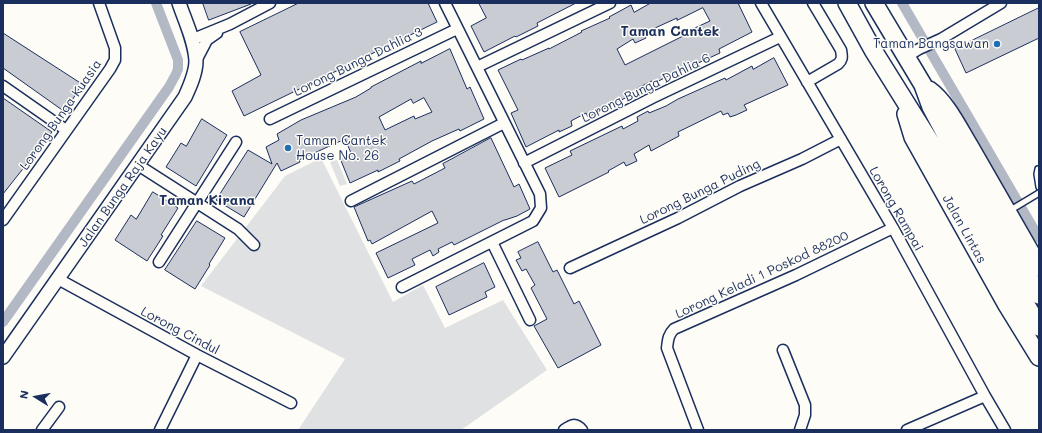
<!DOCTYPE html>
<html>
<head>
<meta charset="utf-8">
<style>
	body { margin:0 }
	#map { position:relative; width:1042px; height:433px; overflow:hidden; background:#fdfcf7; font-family:Mali,sans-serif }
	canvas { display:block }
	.frame { position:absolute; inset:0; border:4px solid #1b2f5e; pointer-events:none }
	.north { position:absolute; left:16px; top:377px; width:40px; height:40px; -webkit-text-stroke:3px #fdfcf7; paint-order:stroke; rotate:281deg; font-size:11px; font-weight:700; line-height:16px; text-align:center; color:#1b2f5e }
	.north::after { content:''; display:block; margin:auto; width:14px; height:18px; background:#1b2f5e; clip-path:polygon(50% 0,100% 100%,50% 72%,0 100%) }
</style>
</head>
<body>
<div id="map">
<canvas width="1042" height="433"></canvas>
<div class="frame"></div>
<div class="north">N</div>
</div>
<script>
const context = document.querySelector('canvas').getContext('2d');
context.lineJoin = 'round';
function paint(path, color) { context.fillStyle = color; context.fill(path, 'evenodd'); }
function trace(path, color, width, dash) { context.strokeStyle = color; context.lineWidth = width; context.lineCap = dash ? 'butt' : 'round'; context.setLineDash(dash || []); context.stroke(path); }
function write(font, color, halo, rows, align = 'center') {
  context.font = font + ' Mali,sans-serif'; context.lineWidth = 3; context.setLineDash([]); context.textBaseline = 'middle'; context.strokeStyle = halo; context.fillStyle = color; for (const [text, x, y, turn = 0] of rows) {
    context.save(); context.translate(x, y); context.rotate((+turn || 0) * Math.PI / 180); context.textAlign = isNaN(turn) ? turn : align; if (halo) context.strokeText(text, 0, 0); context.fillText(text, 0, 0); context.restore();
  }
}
paint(new Path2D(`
	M321,158L393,302L423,285L445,328L503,300L547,370L461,430H298L345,359L201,286L285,176Z
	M337,160L347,184L340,186L330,162Z`), '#e0e1e3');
trace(new Path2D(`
	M902,3L1039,238
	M3,322L169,87L176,74L178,69V60L156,3`), '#b3b8c5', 10);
const building = new Path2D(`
	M203,3H251V4L209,20Z
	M299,3H428L437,22L244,116L232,91L261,75L240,32Z
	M479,3H576L537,23L538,26L516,37L515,36L484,52L471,26L486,18Z
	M651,3H738L752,32L719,49L720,53L670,76V75L653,84L652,81L636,89L637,92L588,117L586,113L571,121L572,126L559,132V130L526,147L511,113L518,110L498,70L521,59L522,60L549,48V49L582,32L581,31L610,18L609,17L631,5L634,12ZM703,8L710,21L684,33L685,35L625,65L617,49L633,39L635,43L646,38L644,33L677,18V20Z
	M1039,8V38L966,73L955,49Z
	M3,33L82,84L65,112L3,68Z
	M450,49L467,89L470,87L484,119L460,131L459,129L432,141L399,159L400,161L378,172V170L350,183L340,158L351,153L345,139L299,160L300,162L281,171L277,163L244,217L216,200L248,150L272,164L266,147L279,140L277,134L301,120L356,97L371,88V87L421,61V63ZM424,98L432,112L415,119L414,116L385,130L379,117L411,99L413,103Z
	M774,58L788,85L744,105L747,110L736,115L730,117L728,113L723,115L721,111L678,132L679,136L651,151L649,145L634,154L637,161L626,166L624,162L608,171L609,172L559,197L545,168L572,155L570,151L622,126L623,129L638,121L637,117L648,111L649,113L666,106L678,99L725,78L726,80L752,66L753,69Z
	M3,98L52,132L3,194Z
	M202,119L227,135L196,186L166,167L181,143L186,146Z
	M491,138L514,187L519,184L530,209L517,216L505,220H504L454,245L452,242L438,249L439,252L433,256L430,250L412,259L415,265L388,278L376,253L438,223L432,211L372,244L370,240L368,241L354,207L412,181L414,184L445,168L443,164Z
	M153,192L178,208L161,235L163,236L147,261L115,240L131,215L136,219Z
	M197,221L225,238L209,264L210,265L195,289L165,270Z
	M538,242L553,272L557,270L574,304L579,301L601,345L558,368L534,326L547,319L531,288L535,285L526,269L522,271L516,260L521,258L518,252Z
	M484,263L495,287L485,292L487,297L449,315L436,287Z`);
paint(building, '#c9ccd3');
trace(building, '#1b2f5e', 1);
const service = new Path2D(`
	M1038,169L1037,174L1039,187
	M1009,211L1039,193`);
const minor = new Path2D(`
	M761,3L893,228L985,396L1005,430
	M191,40L230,24L270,3
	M906,57L919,49L941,39L1001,3
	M196,61L207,40L217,33
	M477,67L610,3
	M807,82L838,64C843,59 842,57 841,50L813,3
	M3,86L66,130
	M270,119L457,29
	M524,163L652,98L780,37
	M138,165L238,229L254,245
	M351,201L504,123
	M3,220L110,69L115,60V48L99,3
	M492,242L530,320
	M159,262L236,142
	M570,268L678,218L740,186L802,159L841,139
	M58,279L197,355L291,403
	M402,287L533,221L541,208L540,194L445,3
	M783,350L805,405V415L800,430
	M42,430L59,407
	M160,430L197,355
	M564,430C571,425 575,422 582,430
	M698,430L667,348C668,340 668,335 674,329L796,275L893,228
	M907,430L985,396`);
const tertiary = new Path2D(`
	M3,357L185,97C190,86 196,73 196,61C195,41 185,21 179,3`);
const trunk = new Path2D(`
	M847,3L873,50L951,175L1039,327
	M874,3L923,85L931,107L954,150L1039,295
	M929,90C946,102 959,129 970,147C993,187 1016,227 1039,267
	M906,114L913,137L1007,305L1039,357`);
trace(service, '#1b2f5e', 8);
trace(minor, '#1b2f5e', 13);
trace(tertiary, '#1b2f5e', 16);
trace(trunk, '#1b2f5e', 20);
trace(service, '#fdfcf7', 5);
trace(minor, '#fdfcf7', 10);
trace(tertiary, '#fdfcf7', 13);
trace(trunk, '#fdfcf7', 17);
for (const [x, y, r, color] of [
	[997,44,4,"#1f6fb2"],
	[288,148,4,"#1f6fb2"]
]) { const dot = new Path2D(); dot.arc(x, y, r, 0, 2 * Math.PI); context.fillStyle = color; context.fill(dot); trace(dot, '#fdfcf7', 1.5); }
write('13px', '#1b2f5e', '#fdfcf7', [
	["Taman Bangsawan",989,44],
	["Taman Cantek",296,141,"left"],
	["House No. 26",296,156,"left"]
], 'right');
write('13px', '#1b2f5e', '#fdfcf7', [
	["Lorong Bunga Dahlia 3",358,62,-26],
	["Lorong Bunga Dahlia 6",646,88,-26],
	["Lorong Bunga Kuasia",61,115,-55],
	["Jalan Bunga Raja Kayu",123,187,-55],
	["Lorong Bunga Puding",700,192,-26],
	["Lorong Rampai",896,209,60],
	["Jalan Lintas",964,229,61],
	["Lorong Keladi 1 Poskod 88200",762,275,-25],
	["Lorong Cindul",180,331,28]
]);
write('bold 14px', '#1b2f5e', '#fdfcf7', [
	["Taman Cantek",670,32],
	["Taman Kirana",207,201]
]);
</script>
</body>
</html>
